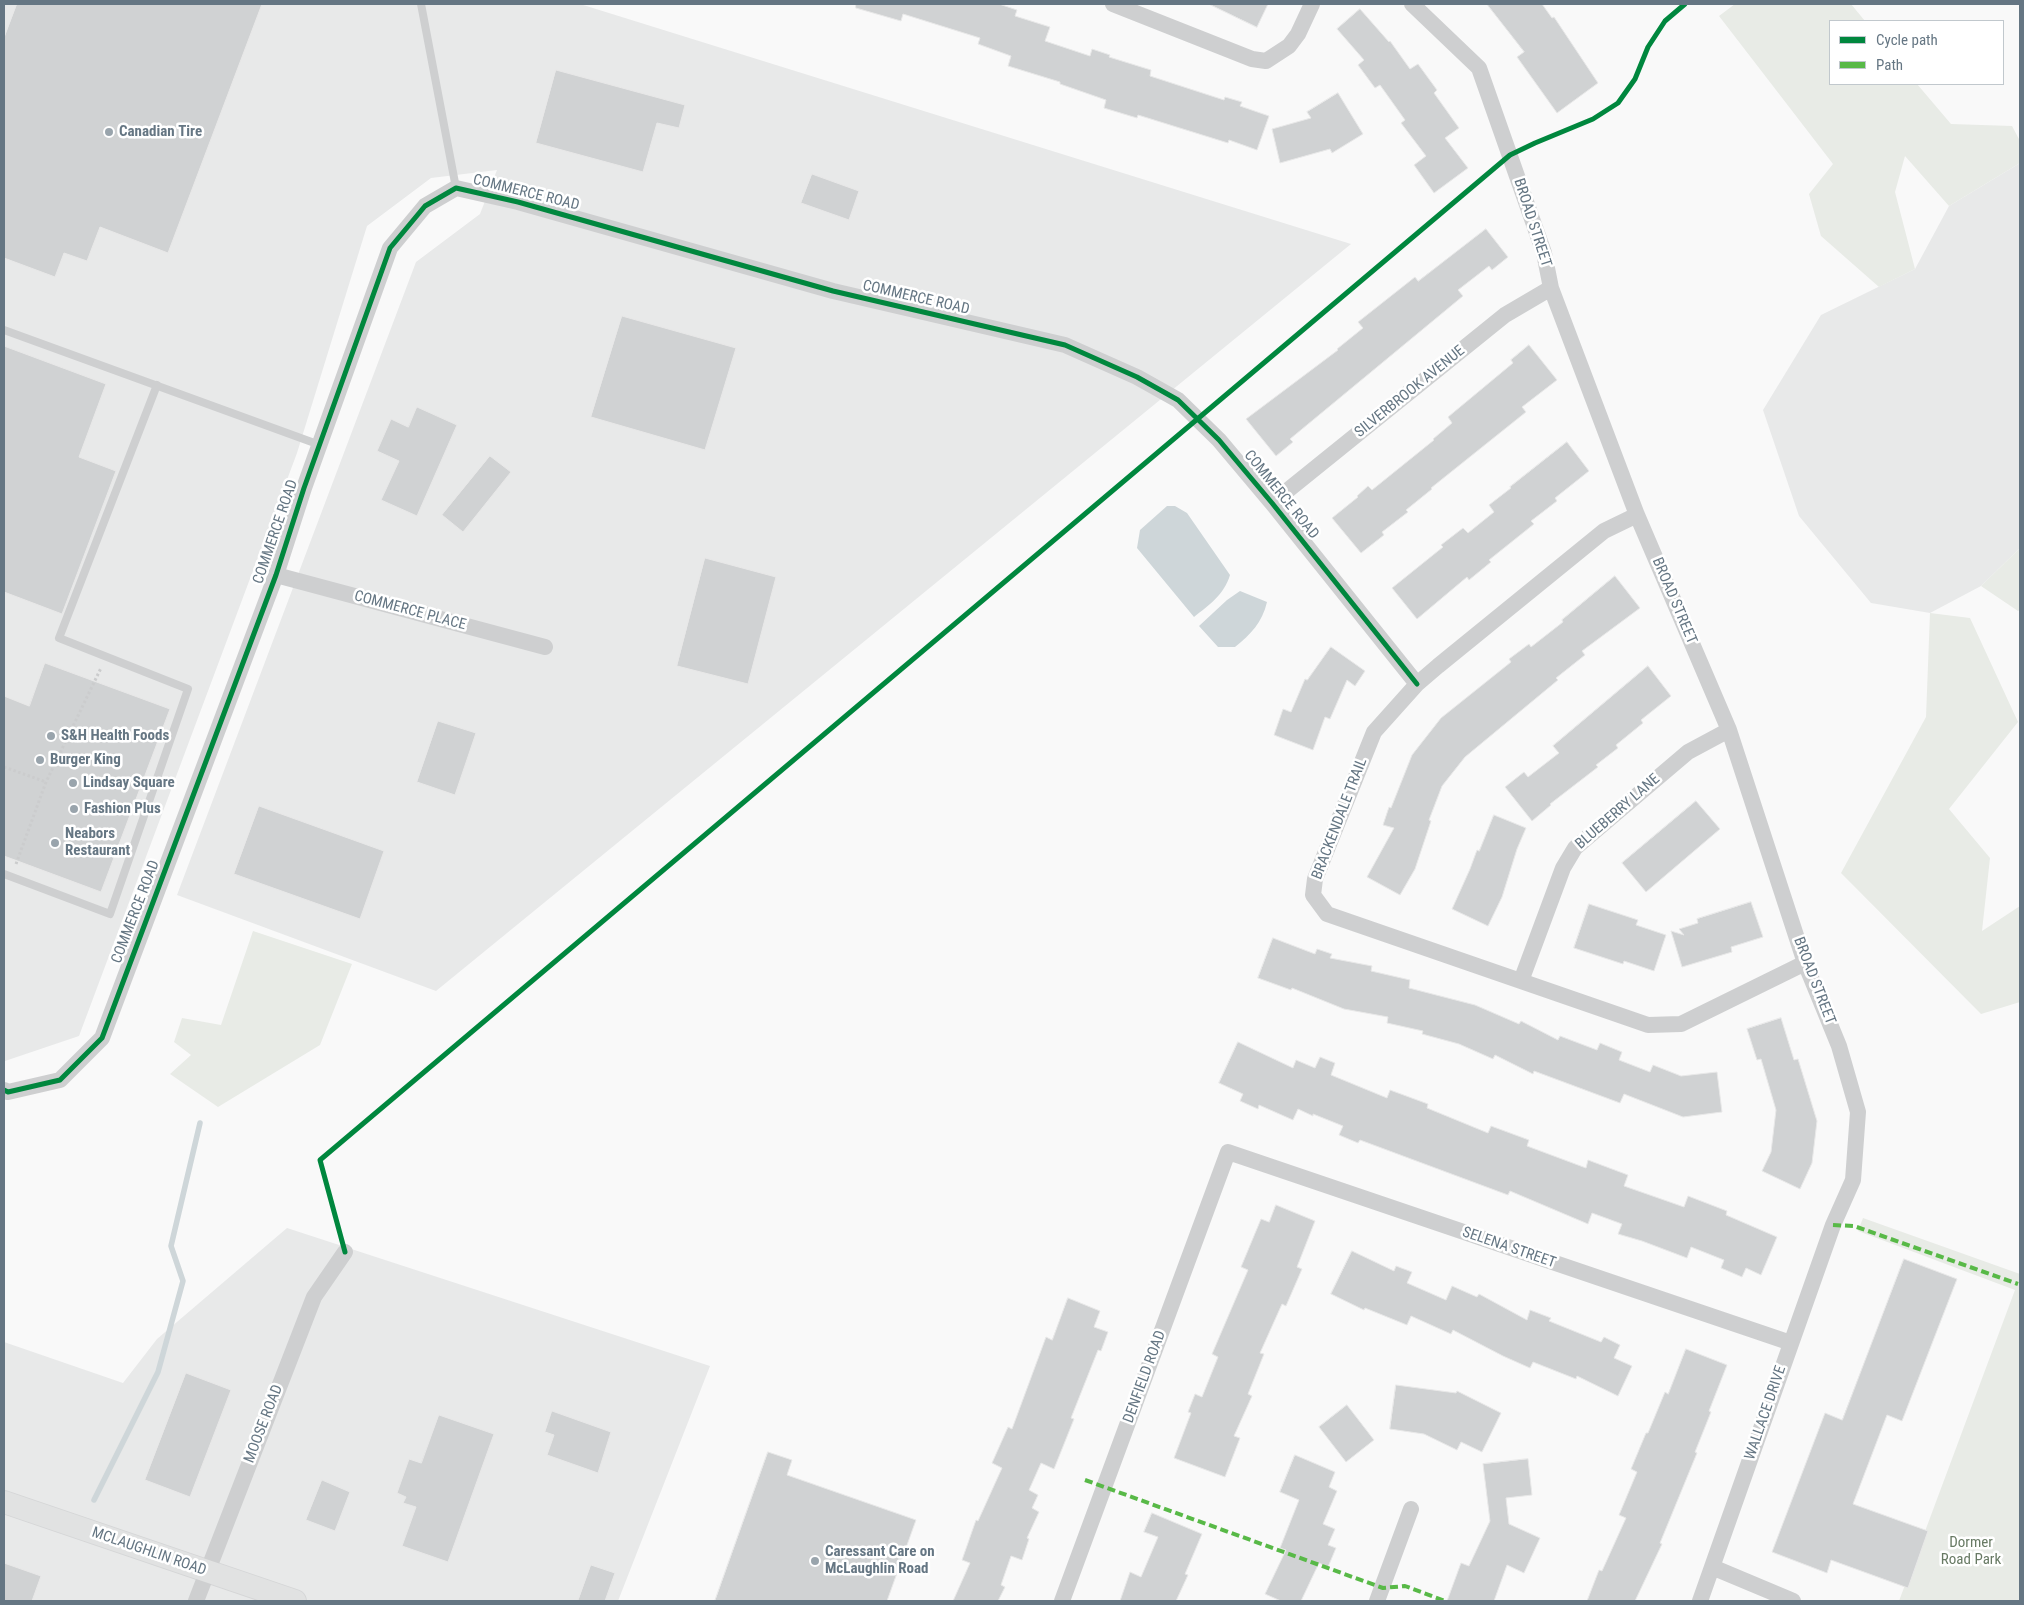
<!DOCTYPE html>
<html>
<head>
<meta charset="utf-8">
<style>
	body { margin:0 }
	#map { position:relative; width:2024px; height:1605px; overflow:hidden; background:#f9f9f9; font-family:"Roboto Condensed",sans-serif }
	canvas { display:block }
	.frame { position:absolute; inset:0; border:5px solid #657683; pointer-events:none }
	.legend { position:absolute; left:1829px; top:20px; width:175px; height:65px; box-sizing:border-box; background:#fff; border:1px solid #c1c8cd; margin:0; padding:6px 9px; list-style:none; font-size:15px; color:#657683 }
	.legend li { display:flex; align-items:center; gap:10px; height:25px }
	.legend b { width:25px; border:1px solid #c1c8cd }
</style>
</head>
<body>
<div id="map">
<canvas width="2024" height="1605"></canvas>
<div class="frame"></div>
<ul class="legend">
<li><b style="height:6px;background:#00873e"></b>Cycle path</li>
<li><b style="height:6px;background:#58b947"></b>Path</li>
</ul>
</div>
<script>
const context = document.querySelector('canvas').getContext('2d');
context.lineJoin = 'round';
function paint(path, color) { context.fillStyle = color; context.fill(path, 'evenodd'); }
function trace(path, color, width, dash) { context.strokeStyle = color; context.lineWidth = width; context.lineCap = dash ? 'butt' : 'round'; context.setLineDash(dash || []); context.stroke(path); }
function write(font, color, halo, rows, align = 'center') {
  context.font = font + ' "Roboto Condensed",sans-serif'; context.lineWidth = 5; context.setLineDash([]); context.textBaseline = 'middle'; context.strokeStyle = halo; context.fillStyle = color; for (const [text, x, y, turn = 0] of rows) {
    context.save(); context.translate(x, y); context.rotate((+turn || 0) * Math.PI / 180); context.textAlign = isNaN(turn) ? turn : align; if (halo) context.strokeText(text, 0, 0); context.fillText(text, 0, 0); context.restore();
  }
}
paint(new Path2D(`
	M4,4H580L1351,244L436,991L177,895L416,262L480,214L497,170L431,178L367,226L297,453L79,1036L5,1061Z
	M2020,163V548L1981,586L1930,613L1871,603L1799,516L1763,410L1821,315L1915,269L1949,206Z
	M287,1228L710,1366L618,1601H4V1342L123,1383L157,1339Z`), '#e8e9e9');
paint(new Path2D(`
	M1735,4H1851L1865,21H1830V84H1917L1951,124L2012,126L2020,141V163L1949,206L1905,156L1895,192L1915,269L1879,287L1821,236L1809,194L1833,164L1719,16Z
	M2020,548V610L2018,611L1981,586Z
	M1930,613L1970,618L2018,722L1949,809L1990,858L1982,931L2020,906V1002L1981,1014L1841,873L1926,717Z
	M253,931L352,964L320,1045L218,1107L170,1074L191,1055L174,1042L182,1018L221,1025Z
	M1863,1218L2020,1274V1601H1899L2015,1290L1858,1231Z`), '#e8ebe6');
paint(new Path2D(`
	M1167,506H1175L1187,513L1230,575C1224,595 1209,605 1194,617L1137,548L1140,530Z
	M1240,591L1267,602C1262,623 1251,634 1235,647H1218L1199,626L1227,600Z`), '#ced6d9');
trace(new Path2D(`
	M94,1500L158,1372L183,1281L171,1246L200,1123`), '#ced6d9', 5.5);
const building = new Path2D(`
	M17,4H262L168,253L100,227L87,261L64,253L55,277L4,258V38Z
	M856,4H999L1017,10L1015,16L1050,27L1045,41L1090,56L1092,49L1110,55L1109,57L1151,70L1150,76L1224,100L1225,97L1242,102L1240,106L1269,116L1257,150L1229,140L1228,143L1138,115L1137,118L1104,108L1106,100L1060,84V82L1008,66L1011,56L978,44L980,38L903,14L901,21L856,8Z
	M1209,4H1268L1257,27Z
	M1487,4H1542L1552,18L1554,17L1598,83L1557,113L1517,57L1524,52Z
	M1360,9L1389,42L1390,41L1410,69L1418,64L1437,90L1434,93L1459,128L1445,138L1468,168L1434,193L1414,165L1426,156L1401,123L1405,120L1380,85L1375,88L1358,65L1364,60L1337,29Z
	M556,70L685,105L679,128L657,123L643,172L536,143Z
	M1338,93L1363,134L1332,153L1330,149L1280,163L1272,129L1311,118L1307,112Z
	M812,174L859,191L849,220L801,203Z
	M1486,229L1508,257L1492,270L1489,266L1458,290L1463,296L1290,439L1293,442L1276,456L1246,419L1338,350L1337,349L1363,328L1358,322L1415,277L1418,281Z
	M622,316L736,348L705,450L591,417Z
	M1529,345L1557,380L1522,407L1526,412L1431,488L1432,489L1406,510L1408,512L1382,532L1384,535L1361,553L1332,518L1358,497L1357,496L1368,486L1372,490L1434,440L1433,439L1452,423L1448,417L1513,363L1511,360Z
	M4,346L106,384L79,457L116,471L62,614L4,592Z
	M417,407L457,425L417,516L381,500L399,461L377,451L391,419L408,427Z
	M1567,442L1589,471L1555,498L1557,501L1531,521L1534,524L1489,560L1491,562L1469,580L1467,577L1417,619L1392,588L1443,547L1441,545L1463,528L1468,533L1494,512L1489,505L1511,488L1510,487Z
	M490,456L511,472L463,532L442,515Z
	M705,558L776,577L748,684L677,666Z
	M1615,576L1640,608L1582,651L1585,655L1556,678L1558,680L1465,757L1442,786L1429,820L1431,821L1415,869L1400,895L1367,877L1394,828L1383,825L1389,807L1391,808L1412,755L1441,718L1511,662L1509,659L1529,644L1531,647L1563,622L1562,620Z
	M1331,647L1365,671L1355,686L1347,680L1330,719L1325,717L1313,750L1274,735L1283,709L1291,712L1305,679L1307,680Z
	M45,663L170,709L101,892L4,856V696L29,706Z
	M1648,666L1671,696L1641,720L1643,723L1616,745L1618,748L1596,765L1598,767L1550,804L1551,805L1532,821L1505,787L1524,772L1528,777L1559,753L1553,746Z
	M438,721L476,733L455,795L417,782Z
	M1696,801L1720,829L1646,892L1622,863Z
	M259,806L384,851L360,919L234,874Z
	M1494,815L1526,828L1517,849L1502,897L1488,926L1452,909L1470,869L1477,850L1479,851Z
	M1751,902L1763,937L1731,947L1732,952L1682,967L1671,931L1684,935L1679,929L1698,923L1697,919Z
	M1589,904L1638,920L1636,925L1666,935L1654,971L1624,961L1623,964L1574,948Z
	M1273,938L1315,954L1317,949L1332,954L1330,958L1372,966L1371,971L1410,980L1409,988L1475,1005L1519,1024L1521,1021L1558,1040L1560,1036L1597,1050L1600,1043L1622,1052L1619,1060L1650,1072L1653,1065L1681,1076L1717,1072L1722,1112L1683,1117L1624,1094L1620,1103L1534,1071L1533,1074L1495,1055L1493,1059L1459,1044L1422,1034L1423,1031L1387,1023L1388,1017L1344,1009L1292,988L1291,990L1258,978Z
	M1781,1018L1794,1060L1798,1059L1817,1121L1812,1163L1800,1189L1762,1171L1771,1152L1776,1110L1761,1059L1757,1060L1747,1029Z
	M1238,1042L1293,1068L1296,1060L1315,1068L1320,1057L1335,1063L1331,1075L1387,1098L1390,1090L1428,1104L1427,1108L1488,1133L1491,1126L1529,1140L1527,1146L1586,1168L1588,1160L1628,1175L1624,1186L1684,1207L1688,1196L1727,1211L1726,1215L1777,1237L1761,1275L1746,1268L1742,1277L1721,1268L1724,1260L1691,1247L1687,1258L1642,1241L1618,1234L1622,1224L1592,1213L1588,1224L1510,1191L1508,1195L1360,1140L1358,1143L1339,1135L1343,1126L1313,1114V1116L1298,1109L1293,1120L1259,1105L1258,1109L1240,1101L1243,1094L1219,1083Z
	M1276,1205L1315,1221L1297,1267L1302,1269L1286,1306L1282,1304L1260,1353L1264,1354L1248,1394L1252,1396L1234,1436L1240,1438L1225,1477L1174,1458L1191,1413L1188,1412L1195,1394L1202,1397L1218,1357L1212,1354L1248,1270L1241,1267L1261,1219L1269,1222Z
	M1352,1251L1394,1271L1396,1266L1412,1272L1407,1283L1446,1300L1452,1286L1477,1297L1479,1294L1527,1320L1530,1310L1551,1318L1549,1321L1601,1342L1604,1337L1620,1345L1614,1358L1632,1366L1618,1396L1577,1376L1576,1379L1533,1362L1530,1368L1503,1356L1453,1330L1451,1334L1411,1316L1407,1325L1365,1308L1364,1310L1331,1294Z
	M1904,1259L1957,1279L1902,1421L1887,1415L1853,1504L1928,1531L1908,1588L1831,1560L1827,1573L1772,1552L1825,1413L1842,1420Z
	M1068,1298L1100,1311L1094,1327L1108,1332L1101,1351L1098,1350L1071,1418L1074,1419L1054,1469L1041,1463L1029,1490L1038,1495L1032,1508L1039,1512L1027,1538L1029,1539L1022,1560L1011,1556L1001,1585L1005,1587L998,1601H953L970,1563L962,1560L976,1520L978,1521L1002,1468L992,1463L1008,1427L1012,1429L1046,1337L1052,1340Z
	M1686,1349L1727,1365L1709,1411L1711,1412L1695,1452L1697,1453L1660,1543L1662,1544L1635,1601H1587L1599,1570L1602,1571L1626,1518L1619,1515L1637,1472L1631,1469L1646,1433H1648L1665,1392L1668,1394Z
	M186,1373L231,1390L190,1497L145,1480Z
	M1396,1385L1456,1393L1457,1391L1501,1413L1482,1452L1461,1442L1457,1450L1424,1434L1390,1429Z
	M1347,1405L1374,1440L1346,1462L1319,1427Z
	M552,1411L611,1432L598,1473L547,1455L554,1435L545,1432Z
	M439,1415L494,1434L448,1562L402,1546L416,1507L403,1503L406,1497L397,1493L409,1459L421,1463Z
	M768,1452L792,1460L787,1475L916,1520L887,1601H715Z
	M1295,1455L1335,1472L1329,1487L1337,1491L1323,1524L1335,1529L1328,1545L1336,1548L1328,1567L1319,1563L1301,1601H1281L1265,1594L1286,1550L1280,1548L1299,1500L1280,1492Z
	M1528,1459L1532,1495L1506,1498L1509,1524L1540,1538L1524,1573L1507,1565L1494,1601H1447L1461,1563L1469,1566L1490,1521L1483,1464Z
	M322,1480L350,1492L335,1531L306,1520Z
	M1152,1513L1202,1534L1185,1574L1188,1575L1176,1601H1120L1130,1572L1141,1577L1158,1537L1144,1532Z
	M4,1563L41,1576L32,1601H4Z
	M591,1565L615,1573L605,1601H578Z`);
paint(building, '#d0d2d3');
trace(building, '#e8e8e8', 1);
const secondary = new Path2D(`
	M4,1502L295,1601`);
trace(secondary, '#d5d6d7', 24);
trace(new Path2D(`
	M4,767L46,782
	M16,864L46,782L101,668`), '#cbcccd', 3, [2.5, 2.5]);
trace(new Path2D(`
	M421,4L456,188
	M4,330L320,445
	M4,874L110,914L188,689L59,638L157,385`), '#cecfd0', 8);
trace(new Path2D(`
	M1113,4L1252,59L1266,61L1289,46L1298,34L1312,4
	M1412,4L1479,68L1544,253L1551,288L1637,515L1729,730L1805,963L1839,1046L1858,1112L1853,1180L1833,1225L1700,1601
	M1272,503L1505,315L1551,288
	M1637,515L1604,531L1438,666L1417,684L1374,732L1315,879L1313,895L1327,914L1648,1025L1681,1024L1805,963
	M276,575L545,647
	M1521,981L1563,868L1575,848L1688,752L1729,730
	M4,1090L8,1092L60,1080L102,1038L276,575L304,488L390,248L425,206L456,188L518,202L833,291L1065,345L1137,377L1178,400L1219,440L1272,503L1417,684
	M1712,1567L1793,1601
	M196,1601L314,1297L345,1252
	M1062,1601L1228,1152L1791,1343
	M1377,1601L1411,1509`), '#cecfd0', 16);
trace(secondary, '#e1e2e2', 22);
trace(new Path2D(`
	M1833,1225L1854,1226L2018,1284
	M1085,1480L1383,1588L1405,1586L1445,1601`), '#58b947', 4, [8, 4]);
trace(new Path2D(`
	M4,1090L8,1092L60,1080L102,1038L276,575L304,488L390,248L425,206L456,188L518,202L833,291L1065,345L1137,377L1178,400L1219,440L1272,503L1417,684
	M345,1252L320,1160L1510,155L1535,143L1593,119L1618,103L1635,79L1648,47L1665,21L1685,4`), '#00873e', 5);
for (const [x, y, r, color] of [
	[109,132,5,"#99a4ac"],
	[51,736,5,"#99a4ac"],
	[40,760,5,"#99a4ac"],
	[73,783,5,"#99a4ac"],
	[74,809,5,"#99a4ac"],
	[55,843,5,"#99a4ac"],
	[815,1561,5,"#99a4ac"]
]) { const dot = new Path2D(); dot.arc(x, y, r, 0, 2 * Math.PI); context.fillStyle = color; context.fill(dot); trace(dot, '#fff', 2); }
write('bold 15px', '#657683', '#fff', [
	["Canadian Tire",119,132],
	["S&H Health Foods",61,736],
	["Burger King",50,760],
	["Lindsay Square",83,783],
	["Fashion Plus",84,809],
	["Neabors",65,834],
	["Restaurant",65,851],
	["Caressant Care on",825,1552],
	["McLaughlin Road",825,1569]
], 'left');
write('15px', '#657683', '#fff', [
	["COMMERCE ROAD",526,193,14],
	["BROAD STREET",1532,223,72],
	["COMMERCE ROAD",916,298,13],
	["SILVERBROOK AVENUE",1410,392,-39],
	["COMMERCE ROAD",1281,495,51],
	["COMMERCE ROAD",276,532,-71],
	["BROAD STREET",1674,601,67],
	["COMMERCE PLACE",410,611,15],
	["BLUEBERRY LANE",1618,812,-41],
	["BRACKENDALE TRAIL",1340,819,-69],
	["COMMERCE ROAD",136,912,-69],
	["BROAD STREET",1814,981,69],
	["SELENA STREET",1509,1248,19],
	["DENFIELD ROAD",1145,1377,-70],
	["WALLACE DRIVE",1766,1413,-71],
	["MOOSE ROAD",264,1424,-69],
	["MCLAUGHLIN ROAD",149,1552,19]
]);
write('15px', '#687a64', '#fff', [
	["Dormer",1971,1543],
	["Road Park",1971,1560]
]);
</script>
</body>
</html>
